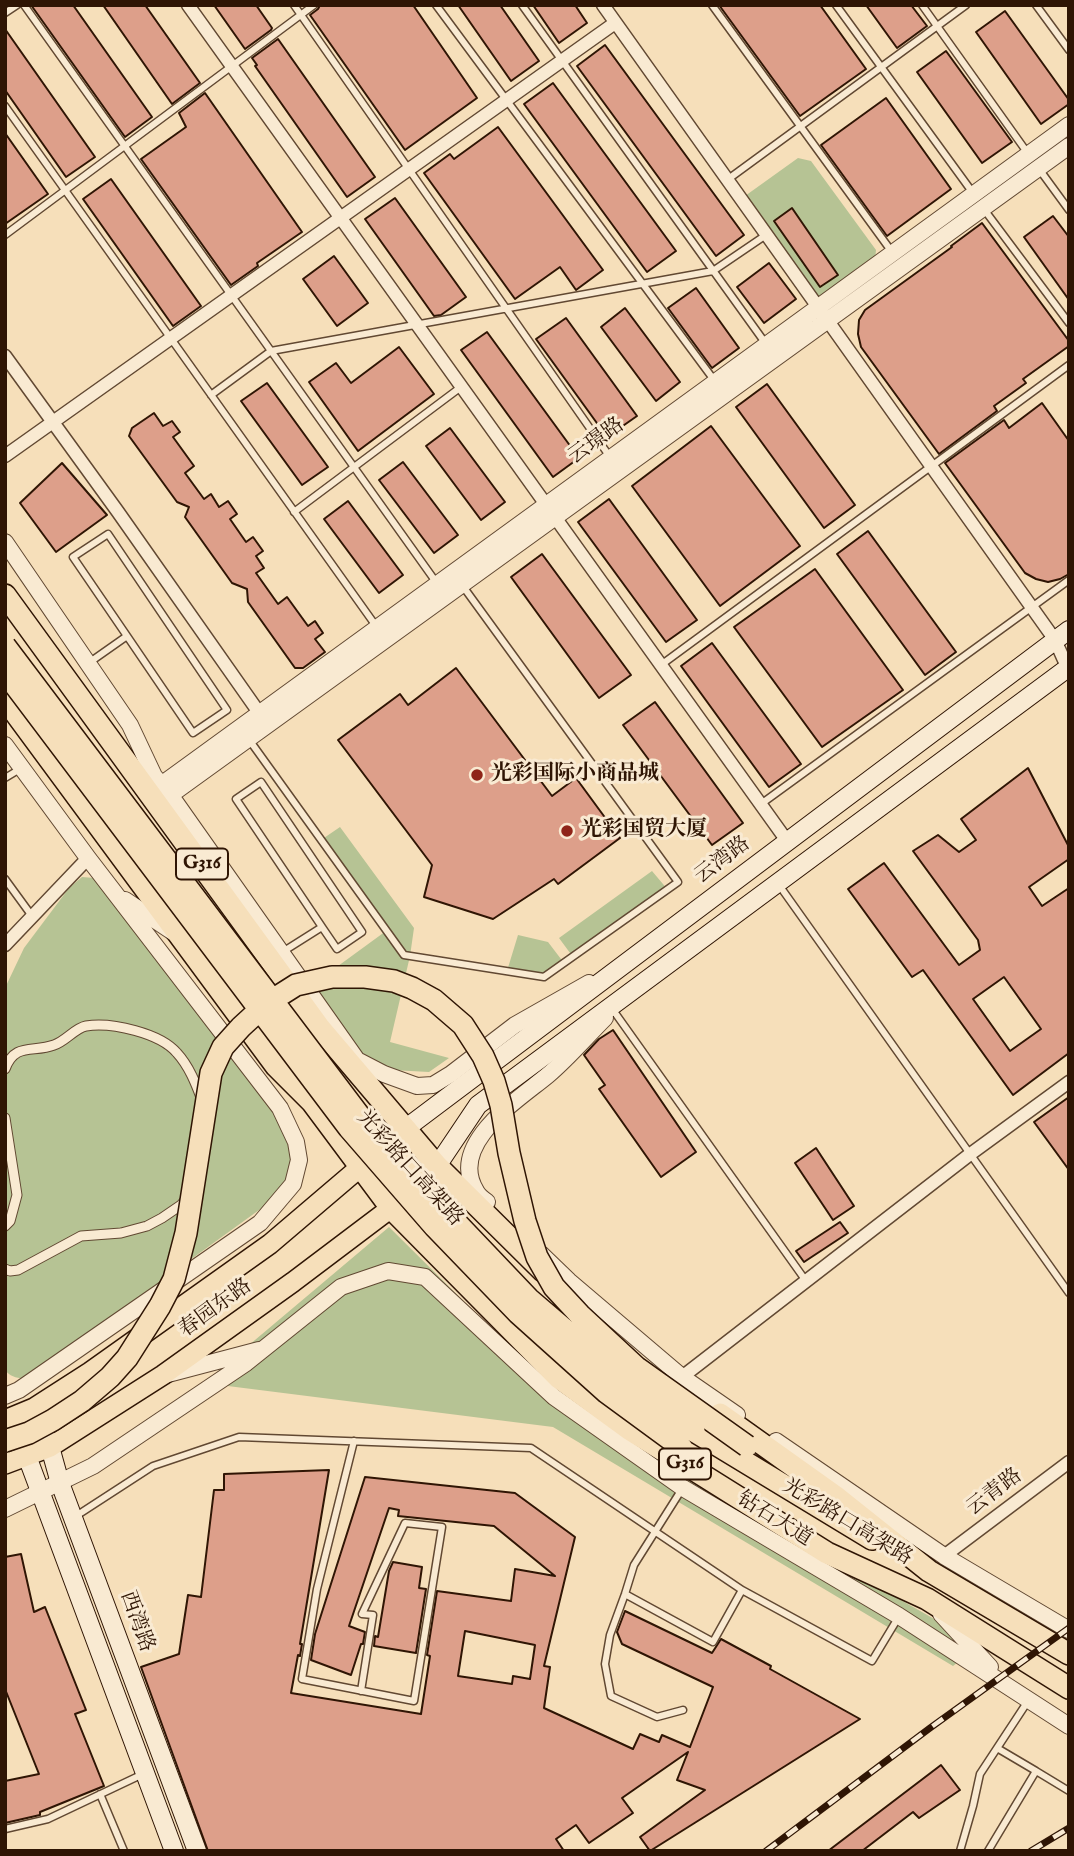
<!DOCTYPE html>
<html>
<head>
<meta charset="utf-8">
<style>
	body { margin:0 }
	#map { position:relative; width:1074px; height:1856px; overflow:hidden; background:#f6dfba; font-family:"IM FELL English",serif }
	canvas { display:block }
	.frame { position:absolute; inset:0; border:7px solid #2f1504; pointer-events:none }
</style>
</head>
<body>
<div id="map">
<canvas width="1074" height="1856"></canvas>
<div class="frame"></div>
</div>
<script>
const context = document.querySelector('canvas').getContext('2d');
context.lineJoin = 'round';
function paint(path, color) { context.fillStyle = color; context.fill(path, 'evenodd'); }
function trace(path, color, width, dash) { context.strokeStyle = color; context.lineWidth = width; context.lineCap = dash ? 'butt' : 'round'; context.setLineDash(dash || []); context.stroke(path); }
function write(font, color, halo, rows, align = 'center') {
  context.font = font + ' "IM FELL English","Noto Serif SC",serif'; context.lineWidth = 6; context.setLineDash([]); context.textBaseline = 'middle'; context.strokeStyle = halo; context.fillStyle = color; for (const [text, x, y, turn = 0] of rows) {
    context.save(); context.translate(x, y); context.rotate((+turn || 0) * Math.PI / 180); context.textAlign = isNaN(turn) ? turn : align; if (halo) context.strokeText(text, 0, 0); context.fillText(text, 0, 0); context.restore();
  }
}
paint(new Path2D(`
	M798,158L811,161L876,250L875,260L820,300L745,196Z
	M340,827L414,928L410,956L390,1042L449,1058L429,1072L392,1070L362,1056L312,985L386,931L321,840Z
	M652,871L668,890L573,957L559,938Z
	M82,877L94,878L282,1123L292,1143L290,1180L277,1197L27,1378C19,1379 10,1377 5,1370V988L24,948L69,888Z
	M518,935L548,942L564,963L544,977L507,971Z
	M389,1227L533,1370L739,1508L980,1645L953,1666L553,1427L204,1383Z`), '#b6c394');
const building = new Path2D(`
	M31,5H73L152,117L125,137Z
	M103,5H145L200,83L172,104Z
	M214,5H256L272,28L271,30L245,49Z
	M320,5H413L477,98L405,150L310,15L318,9Z
	M458,5H500L539,61L511,81Z
	M533,5H575L587,23L559,43Z
	M719,5H820L866,69L800,116Z
	M866,5H911L927,26L897,48Z
	M1005,11L1069,100V104L1041,124L976,32Z
	M5,29L95,157L66,177L5,90Z
	M278,39L375,177L347,197L255,66L257,65L252,58Z
	M605,45L744,235L716,256L577,66Z
	M946,51L1012,142L982,163L917,72Z
	M553,83L676,251L647,272L524,104Z
	M205,93L302,232L257,263L258,266L231,285L141,159L186,127L179,113Z
	M886,98L951,189L887,236L821,145Z
	M498,127L603,270L576,290L560,267L515,299L424,173L450,154L454,159Z
	M5,133L48,194L5,224Z
	M111,179L201,306L173,326L83,199Z
	M395,198L466,297L441,315L434,316L365,219Z
	M792,208L838,275L820,287L774,221Z
	M1053,216L1069,237V300L1024,237Z
	M982,223L1069,341V346L1023,379L1026,383L994,406L997,411L939,454L861,347L858,334L859,320L865,310L952,247L951,246Z
	M334,256L368,303L337,326L303,279Z
	M769,263L796,299L764,323L737,287Z
	M696,288L739,348L712,368L668,308Z
	M625,308L680,382L656,401L601,327Z
	M566,318L637,416L607,437L536,339Z
	M487,332L579,458L553,477L461,350Z
	M399,347L434,394L358,451L309,382L336,363L351,383Z
	M267,383L328,467L302,485L241,401Z
	M767,384L855,505L824,528L736,407Z
	M1042,403L1069,441V574L1060,579L1048,582L1036,579L1025,573L945,463L1004,420L1009,428Z
	M154,413L163,426L172,421L180,432L173,437L194,466L185,473L204,499L211,494L219,507L228,501L237,514L230,519L246,542L253,537L263,551L256,556L264,568L256,573L278,604L287,597L308,626L315,621L323,633L315,639L325,652L303,668H295L248,602L247,589L232,583L185,517L189,507L177,502L129,436L132,428Z
	M711,426L800,546L720,606L632,486Z
	M450,428L505,502L481,520L426,446Z
	M403,462L458,535L434,553L379,480Z
	M62,463L107,515L56,552L20,503Z
	M609,499L697,620L666,642L578,522Z
	M348,501L403,575L379,593L324,519Z
	M868,531L956,652L925,675L837,554Z
	M542,554L631,675L599,698L511,577Z
	M815,569L903,690L822,747L734,627Z
	M712,643L801,764L769,787L681,666Z
	M456,668L552,796L576,778L620,838L558,884L554,879L493,919L424,897L432,865L338,740L400,694L408,705Z
	M655,702L743,823L712,845L623,725Z
	M1028,768L1069,847V859L1029,887L1042,906L1069,888V1053L1013,1095L923,970L912,977L848,889L884,863L959,965L980,950L978,940L913,851L938,835L959,852L976,840L961,819ZM1004,977L1041,1029L1010,1051L973,999Z
	M613,1030L696,1152L661,1177L599,1089L605,1085L584,1055L599,1039Z
	M1069,1097V1170L1034,1122Z
	M816,1148L854,1206L833,1220L795,1163Z
	M840,1222L848,1233L804,1262L796,1251Z
	M329,1470L300,1644H302L300,1656L298,1655L291,1693L421,1714L430,1656L427,1655L437,1591L511,1601L515,1569L555,1576L494,1526L398,1516L399,1510L389,1508L349,1626L365,1632L363,1644H361L351,1675L311,1660L315,1634L365,1477L515,1493L575,1537L544,1666L550,1667L544,1708L633,1749L640,1734L659,1742L662,1735L690,1747L713,1687L622,1644L617,1632L625,1611L712,1653L721,1639L771,1666L770,1669L860,1719L650,1851L640,1837L705,1790L677,1780L688,1752L622,1798L633,1813L589,1843L576,1825L556,1839L564,1851H208L141,1667L179,1654L188,1595L201,1597L214,1490H224V1474ZM465,1631L535,1645L530,1679L513,1676L512,1684L458,1676Z
	M21,1554L34,1612L45,1607L86,1710L75,1714L104,1786L40,1812V1815L5,1823V1781L39,1774L5,1689V1557Z
	M393,1562L422,1567L419,1588L426,1589L416,1653L374,1646L375,1636L378,1637L389,1571Z
	M941,1765L960,1790L919,1818L913,1812L862,1851H828Z`);
paint(building, '#dd9f8a');
trace(building, '#2f1504', 2);
const service = new Path2D(`
	M24,5L436,582
	M294,5L610,457
	M436,5L714,380
	M522,5L766,344
	M712,5L892,252
	M836,5L973,193
	M922,5L1029,155
	M1036,5L1069,50
	M5,13L17,5
	M5,106L376,626
	M1039,169L1069,210
	M727,180L966,5
	M983,208L1069,323
	M5,235L314,5
	M211,395L271,351L713,271L766,235
	M294,512L461,387
	M90,662L127,636L73,557L108,534L227,710L193,733L127,636
	M661,665L1069,365
	M250,741L404,955L544,977L678,882L462,585
	M5,778L20,769
	M761,804L1069,580
	M5,879L32,916
	M779,885L1069,1293
	M284,951L322,927L236,799L261,782L362,932L337,949L322,927
	M613,1010L806,1281
	M354,1441L317,1589L302,1679L414,1701L442,1527L405,1523L362,1614L373,1615L361,1691
	M682,1489L634,1565L625,1594L610,1635L605,1664L611,1696L657,1717L683,1710
	M76,1516L153,1466L239,1437L531,1448L742,1590
	M625,1594L713,1642L742,1590L872,1661L898,1618
	M997,1748L1036,1771
	M100,1794L124,1851
	M5,1829L48,1819L143,1774
	M960,1851L973,1806L980,1774L1028,1701
	M988,1851L1036,1771L1069,1791`);
const pedestrian = new Path2D(`
	M5,1069C15,1042 33,1053 54,1045C66,1041 75,1028 86,1026C112,1022 160,1033 177,1053C189,1066 196,1084 202,1100
	M5,1118L17,1195L10,1221L5,1226
	M5,1269L10,1271L18,1270L81,1236L121,1233L147,1226L162,1218L181,1205L187,1198`);
const minor = new Path2D(`
	M188,5L787,841
	M603,5L1055,640L1069,671
	M5,356L118,512L260,714
	M5,456L615,23
	M5,945L88,858
	M682,1377L969,1155L1069,1082
	M944,1556L1069,1462`);
const tertiary = new Path2D(`
	M5,542L130,725L154,776L171,796L357,1060L384,1074L417,1086L433,1085L451,1074L515,1025L589,983
	M5,745L88,858L280,1108L296,1142L299,1160L293,1184L260,1223L19,1390L5,1396
	M150,793L1069,125
	M158,804L1069,146
	M125,900L173,932
	M487,1202C483,1199 478,1195 476,1191C447,1144 518,1100 548,1075C568,1058 586,1037 605,1018
	M541,1254L569,1281L682,1377L737,1415
	M168,1374L259,1350
	M776,1441L944,1556L1069,1630
	M5,1509L93,1466L246,1363L341,1287L388,1271L425,1277L554,1397L683,1488L899,1616L1069,1726
	M941,1614L990,1667`);
const secondary = new Path2D(`
	M405,1129L1069,630
	M437,1166L478,1105L1069,667
	M37,1414L50,1447L60,1483L197,1851
	M15,1424L174,1851`);
const primary = new Path2D(`
	M5,1420L34,1408L90,1372L270,1244L405,1129
	M5,1464L50,1447L163,1375L293,1282L391,1208L437,1166`);
const trunk = new Path2D(`
	M5,595L319,1027L437,1166L543,1271
	M5,699L276,1066L312,1102L391,1208L559,1378L629,1429L827,1553L927,1599L1069,1688
	M720,1414L835,1496L929,1571L1069,1654
	M694,1431L872,1539`);
trace(service, '#614832', 9);
trace(pedestrian, '#614832', 11);
trace(minor, '#614832', 15);
trace(tertiary, '#614832', 18);
trace(secondary, '#2f1504', 20);
trace(primary, '#2f1504', 22);
trace(trunk, '#2f1504', 24);
trace(service, '#f9ead2', 6);
trace(pedestrian, '#f9ead2', 9);
trace(minor, '#f9ead2', 12);
trace(tertiary, '#f9ead2', 16);
trace(secondary, '#f9ead2', 18);
trace(primary, '#f6dfba', 19);
trace(trunk, '#f6dfba', 21);
const rail = new Path2D(`
	M766,1851L930,1728L1069,1628
	M1031,1851L1069,1828`);
trace(rail, '#2f1504', 7);
trace(rail, '#f9ead2', 4.5, [13]);
const trunkBridge = new Path2D(`
	M5,646L362,1119L450,1216L529,1299L619,1376L694,1431
	M5,672L349,1128L435,1227L518,1313L606,1392L681,1447
	M5,1441L29,1433L53,1420L82,1401L110,1377L127,1358L160,1306L174,1279L186,1233L211,1073L223,1047L241,1027L266,1004L296,985L332,977H365L394,981L412,988L434,1000L463,1025L483,1056L494,1081L501,1105L509,1153L525,1221L537,1257L554,1287L580,1315L636,1367L747,1446`);
trace(trunkBridge, '#2f1504', 24, []);
trace(trunkBridge, '#f6dfba', 21);
for (const [x, y, r, color] of [
	[477,775,7,"#8f2418"],
	[567,831,7,"#8f2418"]
]) { const dot = new Path2D(); dot.arc(x, y, r, 0, 2 * Math.PI); context.fillStyle = color; context.fill(dot); trace(dot, '#f9ead2', 2.5); }
for (const [x, y, w] of [
	[202,864,52],
	[685,1464,52]
]) { const box = new Path2D(); box.roundRect(x - w / 2, y - 15.5, w, 31, 5); context.fillStyle = '#f9ead2'; context.fill(box); trace(box, '#2f1504', 2); }
write('bold 19px', '#2f1504', null, [
	["G316",202,864],
	["G316",685,1464]
]);
write('21px', '#2f1504', '#f9ead2', [
	["云璟路",597,442,-36],
	["云湾路",723,861,-37],
	["光彩路口高架路",409,1169,48],
	["春园东路",216,1309,-36],
	["云青路",995,1493,-37],
	["钻石大道",774,1520,32],
	["光彩路口高架路",847,1523,31],
	["西湾路",136,1622,70]
]);
write('bold 21px', '#2f1504', '#f9ead2', [
	["光彩国际小商品城",491,775],
	["光彩国贸大厦",581,831]
], 'left');
</script>
</body>
</html>
